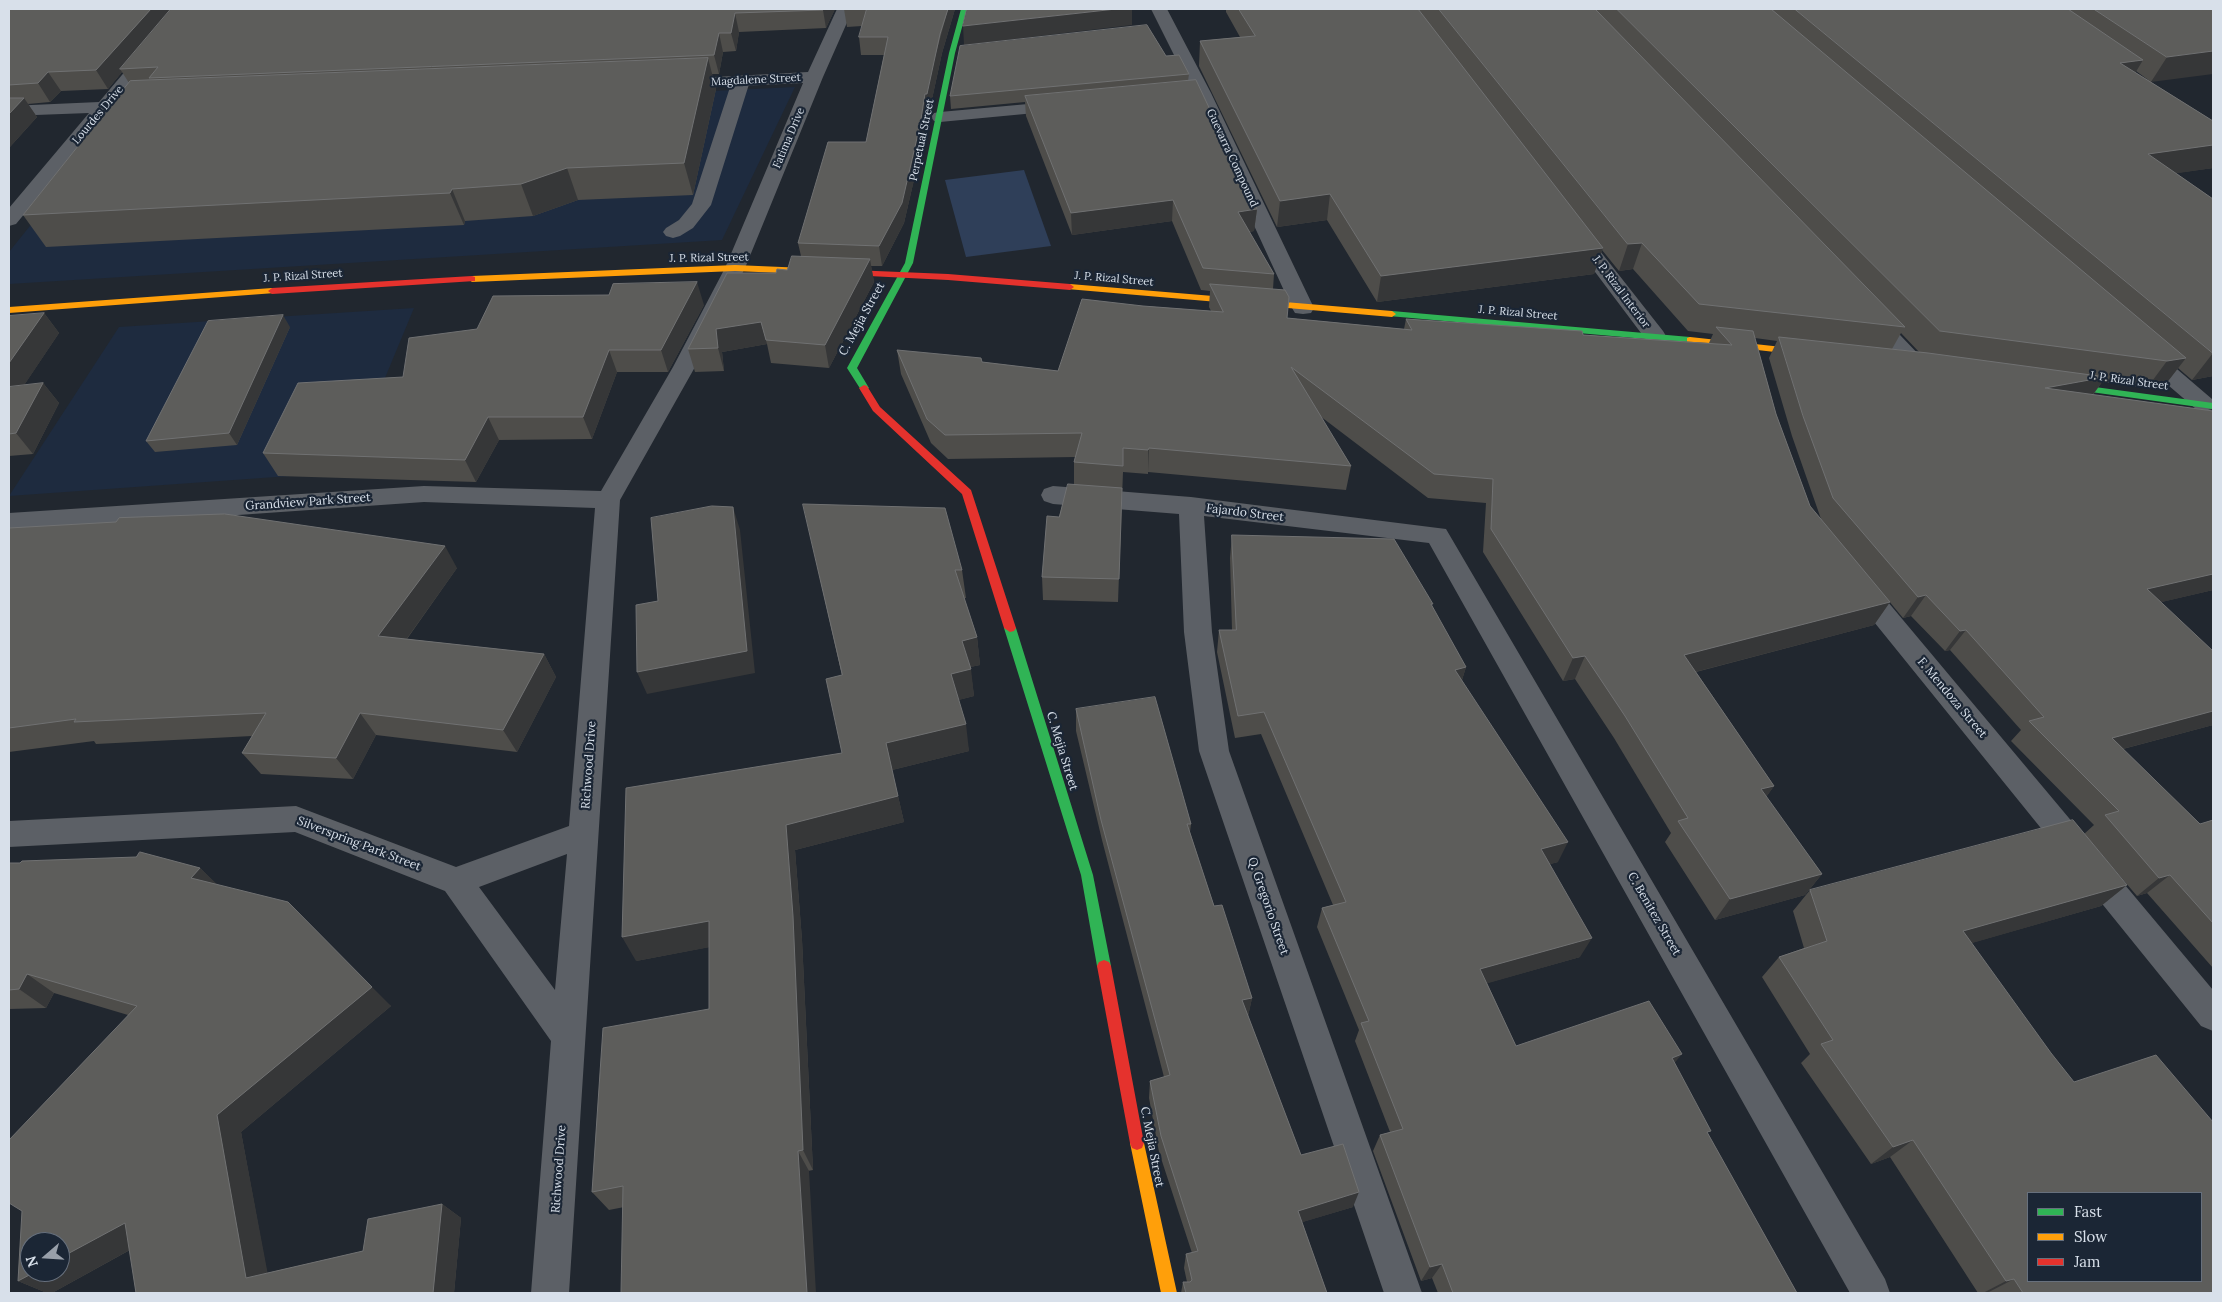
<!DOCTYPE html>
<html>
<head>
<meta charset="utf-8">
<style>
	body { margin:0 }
	#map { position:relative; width:2222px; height:1302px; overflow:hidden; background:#21272f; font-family:Lora,serif }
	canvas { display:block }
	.frame { position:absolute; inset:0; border:10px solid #d8e0ea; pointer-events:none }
	.legend { position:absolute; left:2027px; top:1192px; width:175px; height:90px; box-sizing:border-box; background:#1b2635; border:1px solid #67707d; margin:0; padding:6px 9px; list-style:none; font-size:15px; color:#d8e0ea }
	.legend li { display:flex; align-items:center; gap:10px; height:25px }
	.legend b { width:25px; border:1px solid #67707d }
	.north { position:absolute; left:20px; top:1232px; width:50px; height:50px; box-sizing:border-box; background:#1b2635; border:1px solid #67707d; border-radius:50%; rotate:251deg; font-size:14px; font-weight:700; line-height:20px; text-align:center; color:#d8e0ea }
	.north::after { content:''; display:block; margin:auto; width:18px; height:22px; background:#989fa9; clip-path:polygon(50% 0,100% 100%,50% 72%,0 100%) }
</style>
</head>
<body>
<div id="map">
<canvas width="2222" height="1302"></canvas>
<div class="frame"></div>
<ul class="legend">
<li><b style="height:6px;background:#30b455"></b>Fast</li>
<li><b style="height:6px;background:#ff9f0a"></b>Slow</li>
<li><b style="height:6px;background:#e5322d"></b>Jam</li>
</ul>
<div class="north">N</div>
</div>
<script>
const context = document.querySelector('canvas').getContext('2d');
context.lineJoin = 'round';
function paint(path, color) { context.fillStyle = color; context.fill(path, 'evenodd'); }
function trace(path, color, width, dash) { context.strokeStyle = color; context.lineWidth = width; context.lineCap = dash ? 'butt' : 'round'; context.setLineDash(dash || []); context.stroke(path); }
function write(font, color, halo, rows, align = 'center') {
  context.font = font + ' Lora,serif'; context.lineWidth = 4.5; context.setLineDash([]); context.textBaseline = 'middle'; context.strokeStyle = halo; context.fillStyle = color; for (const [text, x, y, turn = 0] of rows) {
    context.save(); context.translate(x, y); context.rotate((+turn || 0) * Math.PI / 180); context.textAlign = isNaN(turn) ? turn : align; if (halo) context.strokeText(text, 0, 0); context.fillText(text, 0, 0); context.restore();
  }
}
paint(new Path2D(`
	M795,87L722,240L9,284V252L115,120Z
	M414,308L346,472L9,496L119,327Z`), '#1e2b3f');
paint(new Path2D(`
	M1024,170L1051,246L966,257L945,180Z`), '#2f3f59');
paint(new Path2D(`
	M741,76L747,77L750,81L711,205L693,228L680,236L673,238L666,236L663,232L666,228L679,220L692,204L732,81L735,77Z`), '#5c6066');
paint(new Path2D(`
	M178,9H194L118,101H153L156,105L153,109L109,112L16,224L9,226V208L89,113L9,116V106L99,102Z
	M837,9H853L823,77L745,268L695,367L620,500L569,1293H531L551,1041L445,891L295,832L9,847V821L296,806L456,867L569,826L595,508L424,502L9,531V513L424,486L601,491L673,367L725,268L803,83L677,89L671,88L668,84L671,80L677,79L808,72ZM567,854L555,990L479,887Z
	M1151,9H1167L1211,93L1314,308L1311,313L1303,314L1295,313L1292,308L1193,93Z
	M1061,101L1067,102L1070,106L1067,110L940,122L934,121L931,117L934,113L940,112Z
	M1575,226L1582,228L1663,331L1666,336L1663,341L1655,343L1647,341L1565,232L1568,228Z
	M1869,310L1877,311L1924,360L1927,365L1924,370L1916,372L1908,370L1861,321L1858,316L1861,311Z
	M2142,344L2150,346L2212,399V409L2204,411L2196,409L2134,356L2131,351L2134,346Z
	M1053,486L1191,497L1446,529L1885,1279L1890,1293H1850L1429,543L1204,516L1212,632L1229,751L1422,1293H1384L1199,751L1184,632L1179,514L1053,504L1044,501L1041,495L1044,489Z
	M1858,574L1867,577L2213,990V1031L2201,1026L1849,591L1845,584L1849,577Z`), '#5c6066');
paint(new Path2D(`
	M961,9H967L955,53L913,263L857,368L869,388L864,391L861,390L847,368L905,263L949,53Z
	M1392,311L1690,337L1694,340L1690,343L1389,316V312Z
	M2058,382L2213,403V409L2055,387L2053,385Z
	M1010,624L1016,628L1093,875L1111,966L1109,970L1104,972L1099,970L1097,966L1081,875L1004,628Z`), '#30b455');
paint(new Path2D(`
	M735,265L852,270L856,273L852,276L735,271L472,282L468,279L472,276Z
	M1070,284L1392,311L1396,314L1392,317L1067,289L1066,287Z
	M272,288L275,289V293L9,313V307Z
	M1690,337L1810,350L1815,353L1810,356L1687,342V338Z
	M1137,1136L1142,1138L1144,1143L1177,1293H1161L1130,1143L1132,1138Z`), '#ff9f0a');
paint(new Path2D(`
	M852,270L948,274L1070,284L1074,287L1070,290L948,280L849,275V271Z
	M472,276L475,277V281L272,294L268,291L272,288Z
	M864,385L867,386L880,407L971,490L1016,628L1014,631L1010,632L1004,628L962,494L873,411L859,388Z
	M1104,960L1109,962L1111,966L1144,1143L1142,1148L1137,1150L1132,1148L1130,1143L1097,966L1099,962Z`), '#e5322d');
paint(new Path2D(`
	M9,9H835L826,28L739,32L736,51L723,52L719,74H712L716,89L693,195L578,200L533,216L465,221L464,225L46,247L23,215L129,83L122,72L108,89L61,91L50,102L28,104L37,117L9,148Z
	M844,9H955L942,53L929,113H927L922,145L904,223L882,266H871L874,282L829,368L771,363L767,344L722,352L724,371L695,372L688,349L776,273L787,270L801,256L798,243L866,142L884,55H861L859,37L862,26L847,27Z
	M1226,9H2213L2151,82L2136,71L2135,72L2213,121V168L2176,173L2213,199V376L2192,380L2178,368L2165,385L2147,388L2102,382L2093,395L2213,411V590L2161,602L2213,725L2123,749L2200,824L2213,820V968L2147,893L2137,896L2084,834L2094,825L2011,741L2021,730L1950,650L1945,651L1911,616L1903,618L1821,519L1792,436L1769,358L1777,341L1755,338L1776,414L1810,506L1890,602L1874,625L1696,672L1774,786L1766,797L1822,874L1805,895L1715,920L1665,842L1671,833L1614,738L1575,679L1563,681L1483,552L1486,503L1428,498L1320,416L1351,466L1346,490L1148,472V474L1123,472L1118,602L1043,600L1042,577L1059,517L1074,485V462L1075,457L948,459L931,443L901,374L897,350L982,362L1058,371L1143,306L1211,311L1209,307L1210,291L1201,290L1172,221L1072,235L1026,116L1025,102L951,109L950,96L1166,56L1189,74L1188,81L1257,209L1254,231L1249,232L1274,274L1273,289L1287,318L1404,329L1406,319L1583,335L1709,343L1713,334L1688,331L1633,269L1619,271L1602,250L1594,274L1377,302L1327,220L1277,227L1199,66L1200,41L1240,37L1226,12ZM1901,333L1919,352L1892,349Z
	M704,305L668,372H617L592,439L499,440L476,482L278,476L263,453L403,377Z
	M44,313L59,333L24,385L43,383L59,403L33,454L9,456V316Z
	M290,327L237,445L155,452L146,441Z
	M803,504L962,570L966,598H964L977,637L980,665L970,667L974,696L958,700L969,751L892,770L904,822L795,850L802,940L813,1170L609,1210L592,1192L709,1009V947L636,961L842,753V675Z
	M9,528L457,568L407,639L544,654L556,677L517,752L376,735L353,779L261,774L242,753L252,736L96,744L94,741L9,752Z
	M1232,535L1432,607L1466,667L1462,680L1558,862L1550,864L1580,957L1487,983L1516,1046L1674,1063L1708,1134L1797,1293H1438L1432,1278L1421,1281L1373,1151L1380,1135L1390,1132L1355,1041L1359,1030L1317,927L1322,908L1333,905L1261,734L1235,738L1217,652L1219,630H1232L1230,558Z
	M1076,709L1191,824L1190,832L1214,906L1252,998L1248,1016L1301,1155L1353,1207L1302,1222L1327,1293H1181L1183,1282H1187L1184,1268L1186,1254L1192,1253L1159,1152L1149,1098L1150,1081L1164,1077L1102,840L1076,731Z
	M9,863L200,868L217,885L391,1006L241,1132L267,1273L363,1251L442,1204L461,1218L454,1293H136L130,1250L52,1293H47L18,1281L128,1015L54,993L46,1008L9,1009Z
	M2127,885L2101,906L1971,943L2213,1293H1978L1890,1157L1871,1164L1801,1063L1810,1054L1762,977L1779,957L1804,948L1793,911L1810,890Z`), '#4e4d4a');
paint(new Path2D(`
	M151,9H177L120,69L122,72L108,89L96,70Z
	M824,9H835L826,28L823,10Z
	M948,9H955L942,53L929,113H927L922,145L904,223L882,266L879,246L925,94Z
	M1116,9H1132V25L964,45L963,26Z
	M735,13L739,32L736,51L731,33Z
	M719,33L723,52L719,74L714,55Z
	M2213,51V74L2151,82L2167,57Z
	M708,58L716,89L693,195L684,163Z
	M2143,60L2128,85L2120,63Z
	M48,72L61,91L50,102L38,83Z
	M24,98L37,117L9,148V114Z
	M2213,145V168L2131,180L2148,154Z
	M567,168L578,200L533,216L521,184Z
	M452,189L465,221L464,225L450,193Z
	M1330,194L1327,220L1277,227L1280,201Z
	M1173,200L1172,221L1072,235L1071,213Z
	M1257,209L1254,231L1236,234L1238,212Z
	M1642,243L1633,269L1619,271L1628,244Z
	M1603,248L1594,274L1377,302L1381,276Z
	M870,259L874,282L829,368L825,345Z
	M697,282L704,305L668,372L661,350Z
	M44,313L59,333L9,408V363Z
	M283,315L290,327L237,445L229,433Z
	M761,322L767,344L722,352L724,371L718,348L716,329Z
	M609,350L617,372L592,439L583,417Z
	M2213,353V376L2192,380Z
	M2186,358L2165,385L2147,388L2167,361Z
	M2106,377L2090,398L2045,388Z
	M43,383L59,403L33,454L16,433Z
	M488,417L499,440L476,482L465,460Z
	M1149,448L1148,472V474V450Z
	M1122,488V511L1118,602L1119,579Z
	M733,507L740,530L755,673L647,694L637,672Z
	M445,546L457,568L393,658L378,636Z
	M2213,574V590L2128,610L2147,589Z
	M1926,595L1911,616L1903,618L1918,597Z
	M1890,602L1874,625L1672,678L1684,655Z
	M1966,630L1950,650L1945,651L1960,631Z
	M977,637L980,665L966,668L962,641Z
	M544,654L556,677L517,752L503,730Z
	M1585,656L1575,679L1563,681L1573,658Z
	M1466,667L1459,689L1455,670Z
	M971,669L974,696L955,701L951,674Z
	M2213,711V725L2092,757L2112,738Z
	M360,713L376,735L353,779L336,758Z
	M966,724L969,751L892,770L886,743Z
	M1774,786L1759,807L1761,789Z
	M898,796L904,822L795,850L802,940L813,1170L803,1150L786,825Z
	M1568,842L1558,862L1531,869L1541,849Z
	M200,868L221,888L191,878Z
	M1822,874L1805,895L1715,920L1730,899Z
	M2170,875L2147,893L2137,896L2159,878Z
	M2127,885L2101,906L1941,952L1963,931Z
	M709,921L721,945L636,961L622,937Z
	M1592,938L1580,957L1471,988L1480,969Z
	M27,974L54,993L46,1008L19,989Z
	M372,987L391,1006L241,1132L271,1291L246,1278L217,1115Z
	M1252,998L1248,1016L1242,1000Z
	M1682,1054L1668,1071L1672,1058Z
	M1913,1140L1890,1157L1871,1164L1893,1147Z
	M798,1151L809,1171L816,1293H807Z
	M1359,1192L1353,1207L1293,1225L1298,1211Z
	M442,1204L461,1218L454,1293H433Z
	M125,1223L153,1237L52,1293H47L18,1281L35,1272H60V1258Z
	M1442,1264L1432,1278L1421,1281L1430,1267Z
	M2014,1279L1987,1293H1983L2006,1281Z`), '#363738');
const building = new Path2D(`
	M9,9H151L96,70L48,72L38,83L9,85Z
	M171,9H824L823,10L735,13L731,33H719L714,55L149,78L158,67L120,69Z
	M867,9H948L940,34L927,94H925L920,125L902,203L879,246L798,243L828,142H866L888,37H859Z
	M967,9H1116L963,26Z
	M1239,9H1418L1603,248L1381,276L1330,194L1280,201L1200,41L1255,36Z
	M1439,9H1595L1905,327L1699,304L1642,243L1628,244Z
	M1617,9H1771L2186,358L2167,361L1940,331Z
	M1795,9H2068L2143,60L2120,63L2213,121V145L2148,154L2213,199V353Z
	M2094,9H2213V51L2167,57Z
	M1147,25L1166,56L1179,55L1189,74L950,96L960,46Z
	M708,58L684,163L567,168L521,184L452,189L450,193L23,215L130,81Z
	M1196,80L1257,209L1238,212L1274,274L1203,268L1173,200L1071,213L1025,96Z
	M9,98H24L9,114Z
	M792,256L870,259L825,345L766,340L761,322L716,329L718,348L688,349L727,273H776L777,269L787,270Z
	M697,282L661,350H609L583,417H488L465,460L263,453L298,383L403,377L409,338L477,329L493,296L609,295L613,284Z
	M1210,284L1285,290L1289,297L1287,318L1412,330L1406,319L1582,331L1583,335L1732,345L1716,327L1753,331L1776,414L1810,506L1890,602L1684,655L1774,786L1761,789L1822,874L1730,899L1678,821L1688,818L1625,716L1585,656L1573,658L1491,529L1493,479L1434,474L1291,367L1351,466L1149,448L1148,450L1123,448V466L1074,462L1082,433L945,435L927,419L897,350L981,358L982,362L1058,371L1082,299L1143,306L1223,312Z
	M44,313L9,363V316Z
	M283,315L229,433L146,441L208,321Z
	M1779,337L1928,353L2106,377L2045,388L2213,411V574L2147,589L2213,651V711L2112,738L2200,824L2213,820V923L2170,875L2159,878L2105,815L2119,811L2029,721L2044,717L1966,630L1960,631L1926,595L1918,597L1833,498L1803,416Z
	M43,383L16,433L9,434V387Z
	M1068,484L1122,488L1119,579L1042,577L1047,516L1059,517Z
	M803,504L945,508L962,570H955L977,637L962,641L971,669L951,674L966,724L886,743L898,796L786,825L793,916L803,1150L798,1151L807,1293H621L623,1186L592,1192L603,1028L709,1009V921L622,937L626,788L842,753L826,679L842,675Z
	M712,506L733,507L747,651L637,672L636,605L658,601L651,518Z
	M225,514L445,546L378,636L544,654L503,730L360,713L336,758L242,753L266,713L74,722L76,719L9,728V528L116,522L119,518Z
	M1232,535L1394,539L1433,604H1431L1466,667L1455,670L1568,842L1541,849L1592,938L1480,969L1516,1046L1649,1001L1682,1054L1672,1058L1711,1131L1707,1132L1797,1293H1453L1442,1264L1430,1267L1380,1135L1403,1129L1361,1023L1369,1021L1322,908L1346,902L1264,712L1238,716L1219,630H1236Z
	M1155,697L1191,824H1187L1214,906L1222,905L1252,998L1242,1000L1301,1155L1343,1144L1359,1192L1298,1211L1327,1293H1186L1183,1282H1190L1192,1280L1186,1254L1198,1251L1161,1136L1150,1081L1170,1075L1101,820L1076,709Z
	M2073,820L2127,885L1963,931L2051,1053L2074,1082L2156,1055L2213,1122V1293H2023L2014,1279L2006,1281L1913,1140L1893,1147L1821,1044L1833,1040L1779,957L1827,941L1810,890ZM2028,1193H2201V1281H2028Z
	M140,852L200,868L191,878L288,902L372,987L217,1115L246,1278L363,1251L368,1219L442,1204L433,1293H136L125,1223L60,1258V1242H30V1272H35L18,1281L22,1211L9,1203V1140L137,1006L27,974L19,989L9,990V863H20L22,861L136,857Z`);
paint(building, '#5d5d5b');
trace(building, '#707172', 1);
write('11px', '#d8e0ea', '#1b2635', [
	["Magdalene Street",756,80,-3],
	["Lourdes Drive",98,115,-50],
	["Fatima Drive",789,138,-67],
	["Perpetual Street",922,140,-78],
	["Guevarra Compound",1232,158,65],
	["J. P. Rizal Street",709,258,-1],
	["J. P. Rizal Street",303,276,-4],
	["J. P. Rizal Street",1114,279,5],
	["J. P. Rizal Interior",1621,292,53],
	["J. P. Rizal Street",1518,313,5],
	["J. P. Rizal Street",2129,381,8]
]);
write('12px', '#d8e0ea', '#1b2635', [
	["C. Mejia Street",862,319,-61],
	["Grandview Park Street",308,502,-4],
	["Fajardo Street",1245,513,7],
	["F. Mendoza Street",1952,698,50],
	["C. Mejia Street",1062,751,73],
	["Richwood Drive",589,765,-86],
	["Silverspring Park Street",359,844,21],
	["Q. Gregorio Street",1268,906,71],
	["C. Benitez Street",1654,914,60],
	["C. Mejia Street",1152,1147,79],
	["Richwood Drive",559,1169,-86]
]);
</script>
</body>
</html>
